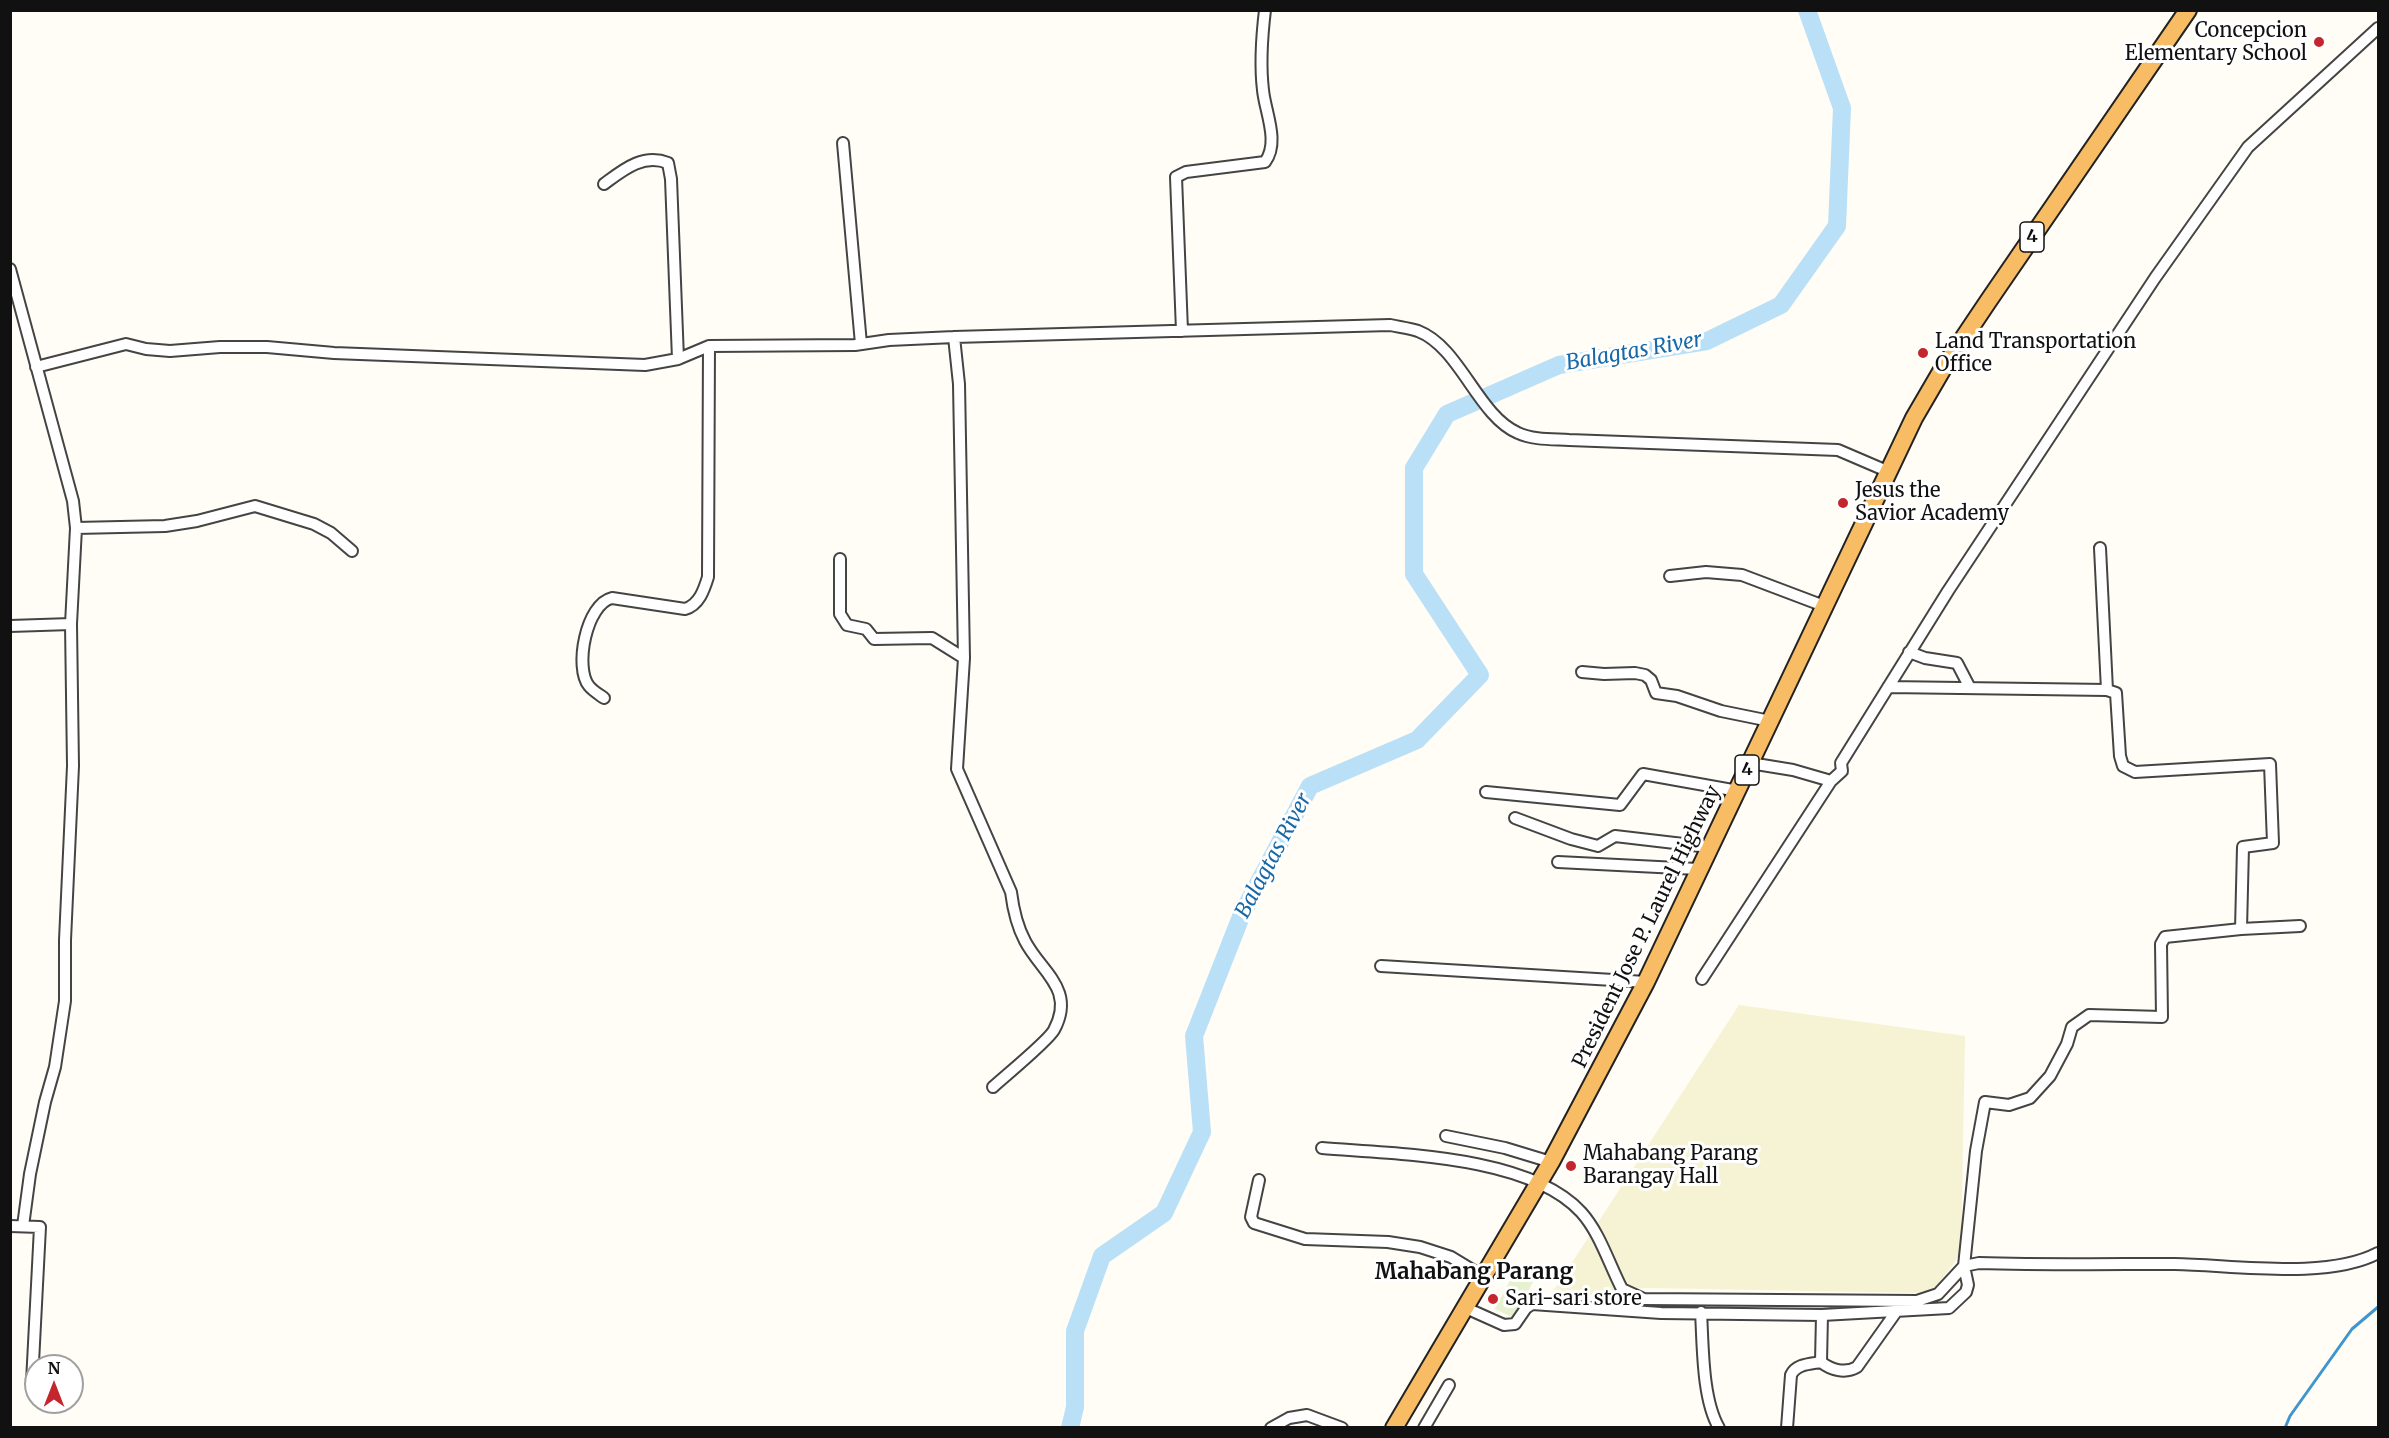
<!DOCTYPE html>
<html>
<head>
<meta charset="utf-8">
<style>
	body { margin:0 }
	#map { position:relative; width:2389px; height:1438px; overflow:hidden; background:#fffdf5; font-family:Merriweather,serif }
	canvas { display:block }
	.frame { position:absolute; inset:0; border:12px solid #111; pointer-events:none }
	.north { position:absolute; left:24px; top:1354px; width:60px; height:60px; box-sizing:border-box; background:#fff; border:2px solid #a0a0a0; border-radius:50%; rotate:0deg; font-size:16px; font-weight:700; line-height:24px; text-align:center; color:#111 }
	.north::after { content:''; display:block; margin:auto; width:21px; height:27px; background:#c4262e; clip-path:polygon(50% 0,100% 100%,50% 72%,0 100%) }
</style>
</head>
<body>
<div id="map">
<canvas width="2389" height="1438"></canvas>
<div class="frame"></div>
<div class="north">N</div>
</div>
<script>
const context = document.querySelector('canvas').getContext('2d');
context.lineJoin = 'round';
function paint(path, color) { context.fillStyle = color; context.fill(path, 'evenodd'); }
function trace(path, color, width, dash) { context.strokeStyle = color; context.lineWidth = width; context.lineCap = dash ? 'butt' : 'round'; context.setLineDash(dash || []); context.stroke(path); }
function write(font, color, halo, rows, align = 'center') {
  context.font = font + ' Merriweather,serif'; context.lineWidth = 6; context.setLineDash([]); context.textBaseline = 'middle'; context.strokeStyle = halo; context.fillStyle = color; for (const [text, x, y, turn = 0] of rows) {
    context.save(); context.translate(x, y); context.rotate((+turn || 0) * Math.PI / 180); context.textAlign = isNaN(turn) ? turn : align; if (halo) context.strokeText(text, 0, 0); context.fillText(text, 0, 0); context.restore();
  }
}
paint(new Path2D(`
	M1739,1005L1965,1036L1961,1252L1952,1266L1936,1286L1923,1293L1644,1288L1547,1301Z`), '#f6f3d4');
paint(new Path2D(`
	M1518,1265L1537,1274L1514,1318L1495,1309Z`), '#e6f2cf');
trace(new Path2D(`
	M2285,1428L2290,1416L2352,1329L2378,1307`), '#3f96cf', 3);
trace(new Path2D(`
	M1070,1428L1075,1407V1331L1102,1256L1164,1213L1202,1132L1194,1036L1242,914L1310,786L1417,740L1480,675L1414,574V468L1447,414L1559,365L1707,341L1781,305L1837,226L1842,108L1807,10`), '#b9e0f7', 18);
const minor = new Path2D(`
	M843,143L861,344
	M604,184C623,170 643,153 668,163L671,179L678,359
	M10,269L73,501L76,528L71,624L73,766L65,940V1001L55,1067L45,1102L30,1174L23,1226
	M1182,331L1176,177L1186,172L1265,162C1280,142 1265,112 1263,90C1260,65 1262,35 1265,10
	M954,337L959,384L964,658L957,769L1011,892C1013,908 1017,926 1025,941C1041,972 1076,989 1054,1030C1048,1041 1005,1076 993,1087
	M36,367L126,344L146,349L170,351L220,347H267L334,353L645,365L678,359L709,346L855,345L889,340L954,337L1390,325C1399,327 1409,328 1418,331C1460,347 1478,416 1518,433C1533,440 1553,439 1569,440L1838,450L1887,471
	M76,528L165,526L197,521L255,506L314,524L331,533L352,551
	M2100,548L2107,690
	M840,559V614L847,625L866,629L874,639L932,638L964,658
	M1670,576L1706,572L1742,575L1824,606
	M10,626L71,624
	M1909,652L1925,658L1957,663L1970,688
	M1582,672L1604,674L1635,673L1645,675L1651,680L1656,693L1677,696L1721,711L1770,721
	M1888,687L2107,690L2116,693L2120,756L2123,766L2135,772L2270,764L2273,843L2243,847L2241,929
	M604,698C600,695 593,691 589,686C574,668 586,604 612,598L685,609C699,605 704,590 708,577L709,346
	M1750,763L1793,770L1831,781L1842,771L1841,763L1948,591L2155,278L2248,147L2378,28
	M1486,792L1620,805L1643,774L1738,791
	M1515,818L1571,839L1598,846L1615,836L1709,847
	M1558,862L1698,869
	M1381,966L1646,982
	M1702,979L1831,781
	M1446,1136L1505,1148L1551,1162
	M1322,1148C1395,1154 1529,1155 1581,1212C1600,1233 1609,1264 1622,1289L1644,1299L1917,1301L1938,1294L1964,1266L1979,1263C2044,1265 2110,1264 2175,1264C2234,1265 2327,1280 2378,1253
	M1259,1180L1251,1217L1254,1223L1305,1239L1388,1242L1420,1247L1451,1257L1484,1277
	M10,1226L40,1227L32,1382
	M1466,1308L1504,1325L1515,1324L1526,1308L1532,1304L1661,1313L1822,1315L1949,1308L1966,1292L1968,1285L1964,1266L1976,1151L1985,1102L2009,1105L2030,1098L2050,1076L2067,1044L2072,1027L2089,1015L2162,1017L2161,944L2165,937L2241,929L2300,926
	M1701,1312C1703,1345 1702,1399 1719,1428
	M1821,1362C1831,1370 1845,1374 1857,1367L1896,1312
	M1271,1428L1289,1418L1307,1415L1342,1428
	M1424,1428L1449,1385
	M1787,1428L1791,1375C1796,1364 1810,1364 1821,1362L1822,1315`);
const trunk = new Path2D(`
	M1394,1428L1551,1162L1646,982L1914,418L1942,370L1989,300L2188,10`);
trace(minor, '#444', 14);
trace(trunk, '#222', 20);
trace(minor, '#fff', 10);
trace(trunk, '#f7bc64', 16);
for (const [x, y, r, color] of [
	[2319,42,6,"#c4262e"],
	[1923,353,6,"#c4262e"],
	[1843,503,6,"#c4262e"],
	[1571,1166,6,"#c4262e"],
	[1493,1299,6,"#c4262e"]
]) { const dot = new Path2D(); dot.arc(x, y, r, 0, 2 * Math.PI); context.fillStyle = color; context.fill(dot); trace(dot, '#fff', 2); }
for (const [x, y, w] of [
	[2032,237,24],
	[1747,770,24]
]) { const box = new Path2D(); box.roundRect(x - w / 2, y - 15, w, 30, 4.5); context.fillStyle = '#fff'; context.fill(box); trace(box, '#111', 1.5); }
write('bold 18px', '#111', null, [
	["4",2032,237],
	["4",1747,770]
]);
write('20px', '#111', '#fff', [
	["Concepcion",2307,31,"right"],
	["Elementary School",2307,54,"right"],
	["Land Transportation",1935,342],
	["Office",1935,365],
	["Jesus the",1855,491],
	["Savior Academy",1855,514],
	["Mahabang Parang",1583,1154],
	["Barangay Hall",1583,1177],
	["Sari-sari store",1505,1299]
], 'left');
write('20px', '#111', '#fff', [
	["President Jose P. Laurel Highway",1647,927,-64]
]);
write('italic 21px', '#1768a6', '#fff', [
	["Balagtas River",1634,352,-10],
	["Balagtas River",1274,856,-62]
]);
write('bold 22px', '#111', '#fff', [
	["Mahabang Parang",1474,1273]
]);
</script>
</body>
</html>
